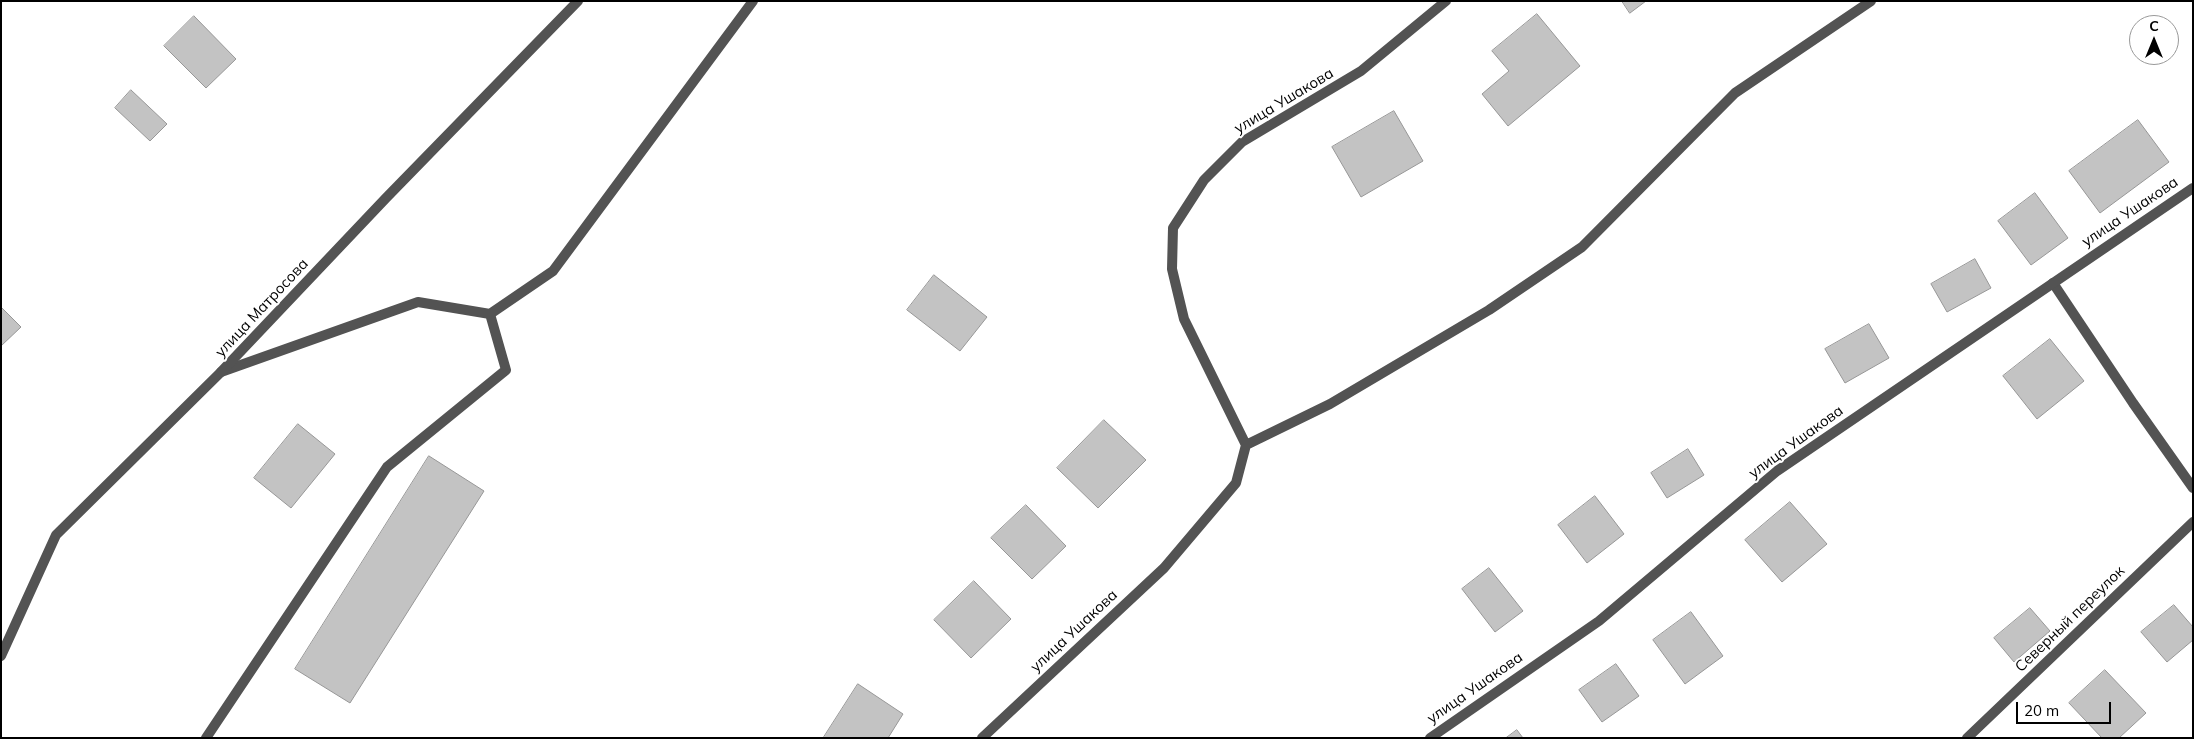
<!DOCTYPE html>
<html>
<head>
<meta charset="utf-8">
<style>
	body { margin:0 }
	#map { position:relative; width:2194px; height:739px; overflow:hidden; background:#fff; font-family:Mulish,sans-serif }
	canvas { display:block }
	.frame { position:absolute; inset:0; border:2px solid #000; pointer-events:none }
	.north { position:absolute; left:2129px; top:15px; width:50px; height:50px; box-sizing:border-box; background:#fff; border:1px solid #999; border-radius:50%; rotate:0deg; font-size:14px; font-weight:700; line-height:20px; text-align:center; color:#000 }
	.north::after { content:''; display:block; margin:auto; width:18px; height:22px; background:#000; clip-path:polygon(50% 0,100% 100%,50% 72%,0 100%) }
	.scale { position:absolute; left:2016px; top:702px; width:95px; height:22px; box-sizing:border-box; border:2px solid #000; border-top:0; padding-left:6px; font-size:15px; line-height:18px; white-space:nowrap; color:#000; -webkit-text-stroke:4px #fff; paint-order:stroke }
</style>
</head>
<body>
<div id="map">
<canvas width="2194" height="739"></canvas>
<div class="frame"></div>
<div class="north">С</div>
<div class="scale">20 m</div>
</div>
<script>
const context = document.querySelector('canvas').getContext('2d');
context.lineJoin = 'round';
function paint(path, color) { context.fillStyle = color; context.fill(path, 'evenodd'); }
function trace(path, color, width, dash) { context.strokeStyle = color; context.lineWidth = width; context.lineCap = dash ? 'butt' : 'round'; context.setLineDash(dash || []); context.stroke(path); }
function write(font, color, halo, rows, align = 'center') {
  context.font = font + ' Mulish,sans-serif'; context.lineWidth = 4; context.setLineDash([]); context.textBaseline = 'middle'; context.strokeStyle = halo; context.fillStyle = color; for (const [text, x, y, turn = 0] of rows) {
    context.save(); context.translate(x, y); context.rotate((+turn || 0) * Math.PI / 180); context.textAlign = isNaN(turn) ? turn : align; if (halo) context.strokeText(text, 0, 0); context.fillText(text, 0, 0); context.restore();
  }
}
const building = new Path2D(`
	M1622,1H1646L1630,13Z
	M1537,14L1580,66L1508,126L1482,94L1509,71L1492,51Z
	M194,16L236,59L206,88L164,46Z
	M131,90L167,124L150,141L115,108Z
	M1394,111L1423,161L1361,197L1332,147Z
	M2138,120L2169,162L2100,213L2069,171Z
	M2035,193L2068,238L2031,265L1998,221Z
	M1975,259L1991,288L1947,312L1931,284Z
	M934,275L987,317L960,351L907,310Z
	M1,307L21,327L1,346Z
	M1869,324L1889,358L1845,383L1825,349Z
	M2050,339L2084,381L2037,419L2003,376Z
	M1104,420L1146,460L1098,508L1057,468Z
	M298,424L335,454L291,508L254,478Z
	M1688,449L1704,475L1667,498L1651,473Z
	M429,456L484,491L350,703L295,669Z
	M1595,496L1624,534L1587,563L1558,525Z
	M1790,502L1827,544L1782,582L1745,540Z
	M1026,505L1066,546L1032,579L991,538Z
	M1489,568L1523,611L1495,632L1462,589Z
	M974,581L1011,619L971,658L934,620Z
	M2174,605L2193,627V640L2167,662L2141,632Z
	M2030,608L2050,631L2014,662L1994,638Z
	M1691,612L1723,656L1685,684L1653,640Z
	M1616,664L1639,696L1602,722L1579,690Z
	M2105,670L2146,713L2119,738H2102L2069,703Z
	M858,684L903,714L888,738H825L824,737Z
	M1517,730L1523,738H1506Z`);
paint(building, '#c3c3c3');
trace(building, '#979797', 1);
trace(new Path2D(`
	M2053,283L2133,403L2193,488
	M490,314L553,271L753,1
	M206,738L387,467L506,370L490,314L418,302L221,372`), '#535353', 10);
trace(new Path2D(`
	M1246,445L1184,319L1172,269L1173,228L1204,180L1242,142L1361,71L1446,1
	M1,656L56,535L221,372L386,198L578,1
	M982,738L1164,568L1236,483L1246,445L1330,404L1489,310L1582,247L1735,93L1871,1
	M1430,738L1599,621L1777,471L2193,188
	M1967,738L2193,522`), '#535353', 10);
write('15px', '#000', '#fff', [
	["улица Ушакова",1284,101,-31],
	["улица Ушакова",2130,212,-34],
	["улица Матросова",262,308,-47],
	["улица Ушакова",1796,442,-36],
	["Северный переулок",2070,619,-44],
	["улица Ушакова",1074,631,-43],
	["улица Ушакова",1475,688,-35]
]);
</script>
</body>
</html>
